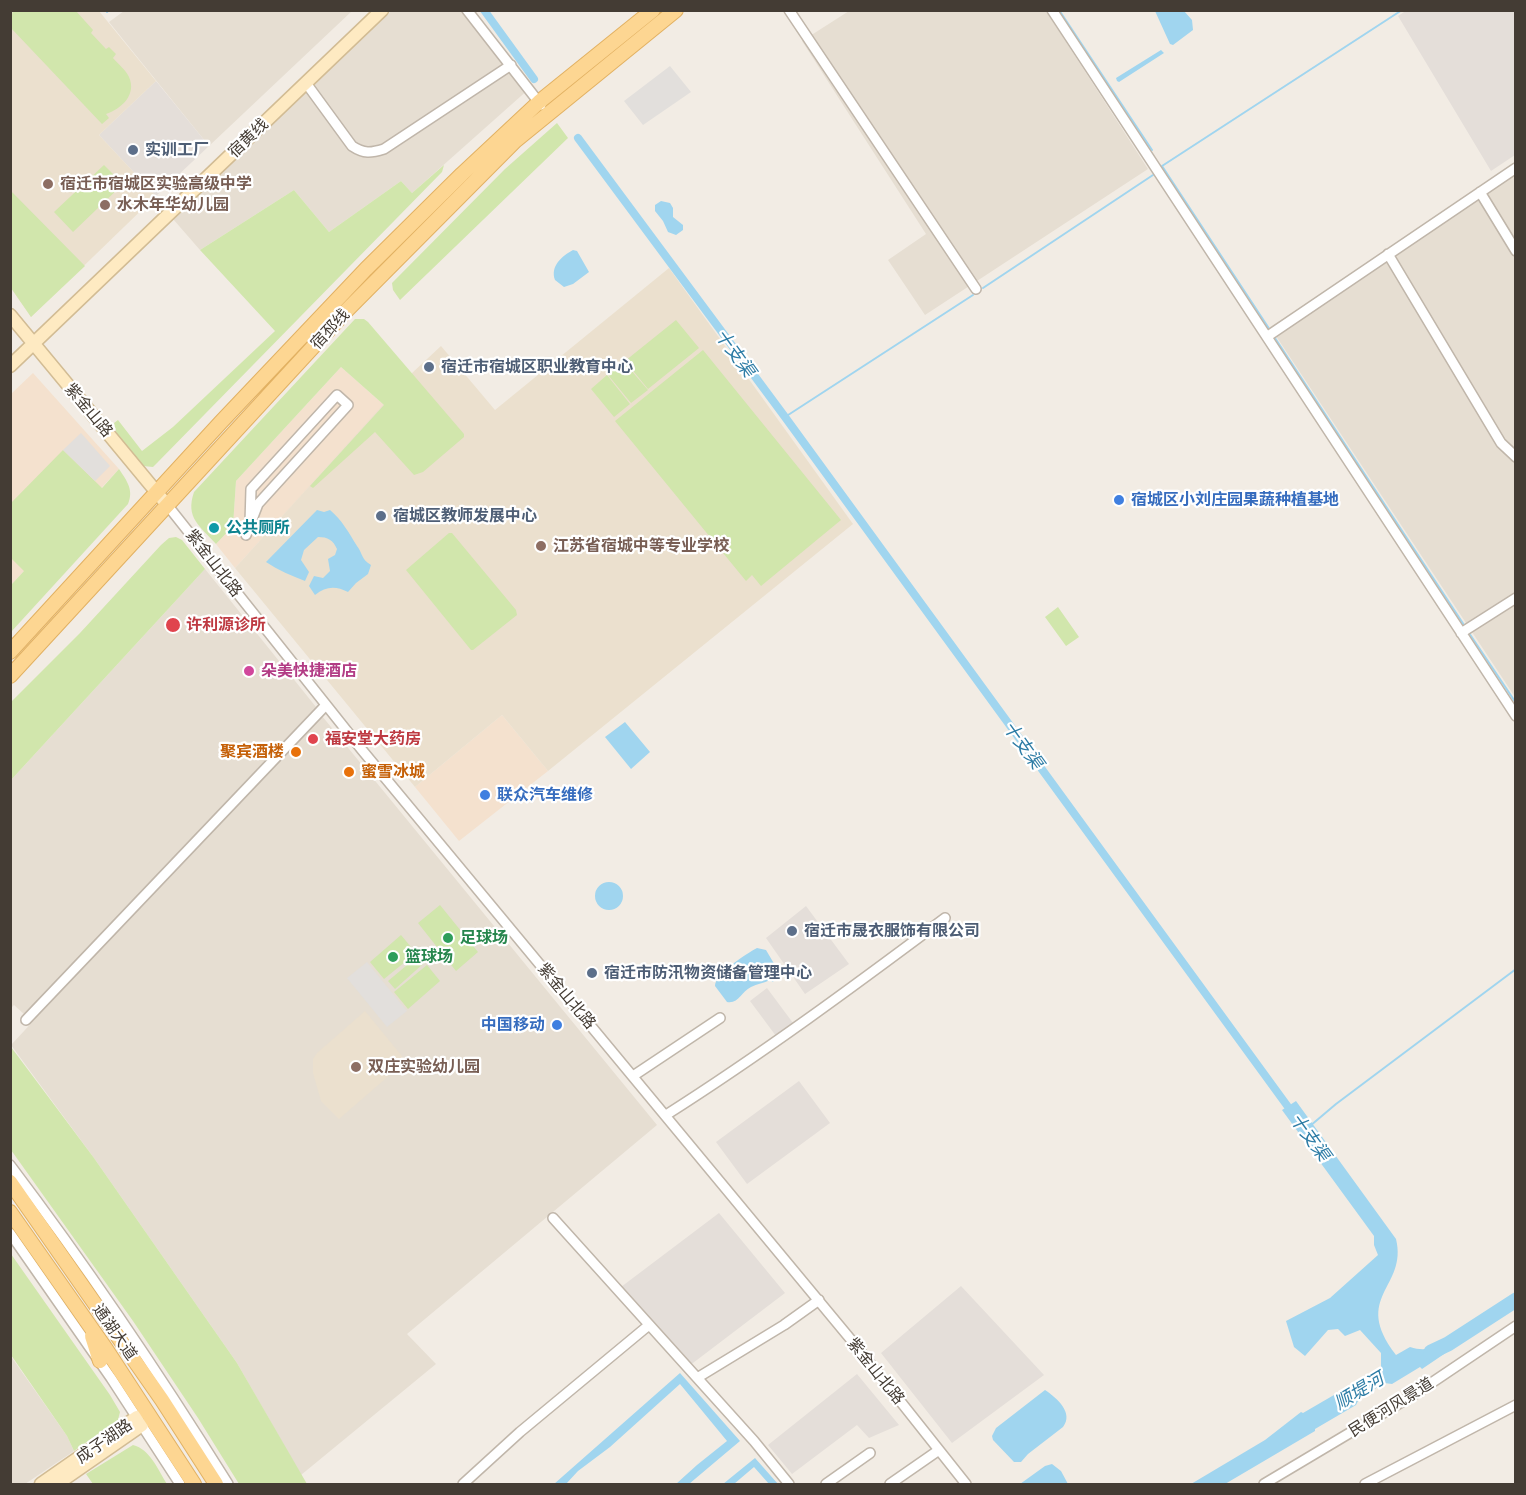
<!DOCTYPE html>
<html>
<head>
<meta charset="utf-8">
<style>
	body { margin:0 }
	#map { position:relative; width:1526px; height:1495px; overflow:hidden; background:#f2ece4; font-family:"Exo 2",sans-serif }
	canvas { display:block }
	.frame { position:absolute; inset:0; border:12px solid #443c34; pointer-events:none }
</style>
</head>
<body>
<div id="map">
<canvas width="1526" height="1495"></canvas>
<div class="frame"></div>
</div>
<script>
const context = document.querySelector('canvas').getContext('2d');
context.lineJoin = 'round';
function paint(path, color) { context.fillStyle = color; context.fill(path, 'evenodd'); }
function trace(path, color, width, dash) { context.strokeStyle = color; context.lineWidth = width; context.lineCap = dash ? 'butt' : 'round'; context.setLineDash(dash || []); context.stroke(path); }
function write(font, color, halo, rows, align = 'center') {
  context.font = font + ' "Exo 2","Noto Sans SC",sans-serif'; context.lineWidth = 4.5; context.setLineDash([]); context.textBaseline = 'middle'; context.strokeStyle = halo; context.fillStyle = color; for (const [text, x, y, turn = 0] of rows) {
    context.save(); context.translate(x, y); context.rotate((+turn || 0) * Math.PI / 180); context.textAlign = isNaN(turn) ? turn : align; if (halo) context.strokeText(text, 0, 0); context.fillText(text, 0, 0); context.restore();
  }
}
paint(new Path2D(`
	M124,11H352L209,146L109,22Z
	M391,11H469L530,88L412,193L401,181L329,232L294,190L200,250L173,219Z
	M849,11H1046L1148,169L925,315L888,260L926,234L802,41Z
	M1515,168V697L1270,327Z
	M205,569L316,707L25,1015L14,1005L11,1008V780Z
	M322,716L657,1125L407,1334L436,1364L301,1475L237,1363L94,1158L11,1045L131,916Z
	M10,1355L67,1436L74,1451L25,1484H11Z`), '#e6ded2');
paint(new Path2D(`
	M341,367L384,405L235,568L216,544L233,526L236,481Z
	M33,373L119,469L11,585V394Z
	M502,715L548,771L459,841L415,787Z`), '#f4e1ce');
paint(new Path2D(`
	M1407,10L1515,11V155L1491,171L1398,16Z
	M156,81L209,146L156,196L99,135Z
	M806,906L849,964L805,994L766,938Z
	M767,988L793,1023L776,1036L750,1001Z
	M799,1081L830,1123L747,1184L716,1142Z
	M719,1213L785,1293L689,1366L621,1287Z
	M961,1286L1044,1375L952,1443L881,1353Z
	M857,1374L899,1425L869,1438L857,1425L792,1474L768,1445Z`), '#e4ded9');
paint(new Path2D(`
	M10,11H99L156,81L99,135L156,196L31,317L11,288Z
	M669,268L853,524L548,771L502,715L415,787L235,568L412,373L441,346L495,410Z
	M365,1011L406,1061L339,1119L321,1101L313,1073V1059L317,1053Z`), '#ebe0ce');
paint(new Path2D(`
	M13,10L76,11L93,30L91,33L106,49L109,47L116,54L113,58C118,64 126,70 129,77C137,95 121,109 106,114L109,118L102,124L11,28V14L12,15Z
	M557,123L568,138L400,300L393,290L392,283L505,169Z
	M104,165L123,184L73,232L54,212Z
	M444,165L442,172L157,463L153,467L143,466L117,435L114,423L118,420L142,451L173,427L275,331L200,250L294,190L329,232L401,181L412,193Z
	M10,190L85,266L31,317L11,288Z
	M355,319H364L368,322L464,434V437L423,472L414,475L375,432L313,488L310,486L384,405L341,367L236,481L233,526L216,544C200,526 185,518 194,492Z
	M676,320L699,348L648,389L625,361Z
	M703,350L841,520L761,586L752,575L746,581L615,421Z
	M624,362L648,390L631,403L608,375Z
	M607,375L630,404L614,417L591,389Z
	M63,450L102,488L119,469C127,481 134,490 128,504L11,632V585L24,571L11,558V503Z
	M449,533H452L516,610L517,615L473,650H471L406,570Z
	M176,537L182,540L205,569L11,780V702L80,633L161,545L169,538Z
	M1058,607L1079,637L1066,646L1045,617Z
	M440,905L478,952L456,971L418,923Z
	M401,935L416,953L384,979L370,962Z
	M418,956L424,963L395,989L388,981Z
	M427,965L440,981L408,1009L394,992Z
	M11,1047L94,1158L237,1363L307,1484H239L198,1418L133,1321L11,1150Z
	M11,1254L110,1395L120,1412L118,1420L74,1451L67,1436L11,1355Z
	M133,1445C150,1449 158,1470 167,1484H93L86,1474Z`), '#d1e6ac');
paint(new Path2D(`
	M670,66L691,92L643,125L624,101Z
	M81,433L110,466L95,481L63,450Z
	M367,962L407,1011L387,1027L347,978Z`), '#e2dfdc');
paint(new Path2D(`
	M1155,11H1184L1192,20L1193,30L1173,45L1170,44Z
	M1161,50L1164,53L1119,82L1117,81L1116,78Z
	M661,201L670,203L673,208V217L683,225V230L676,235L668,232L663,221L655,211V205Z
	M573,250L577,251L589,272L573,284L564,287L555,280C550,266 562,256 573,250Z
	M317,510L324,512L330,510C342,520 349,533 357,546C363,554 361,559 371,565L368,574L356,583L348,592C336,586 326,586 315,595L309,586L314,576L323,578L330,571L328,559L335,555L337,549C333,540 328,537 318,537L304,550L301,560L309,572L305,581C292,576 278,570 266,562Z
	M625,722L650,752L631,769L605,737Z
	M595 896a14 14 0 1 1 28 0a14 14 0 1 1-28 0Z
	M757,948L766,950L779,972L773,982L770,980C764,983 757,984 751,987C741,992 739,1004 727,1002L715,986C715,974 746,954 757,948Z
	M1296,1101L1396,1239C1408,1288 1351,1296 1396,1355L1410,1347C1426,1352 1434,1348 1447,1339L1453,1348L1422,1369L1420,1367L1392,1384L1384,1383L1359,1399L1356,1405L1315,1429V1431L1225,1484H1191L1265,1440L1301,1412L1303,1413L1346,1388L1350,1390L1378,1375L1381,1370V1353L1360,1330L1345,1336L1338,1329L1328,1330L1305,1356L1294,1347L1286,1321L1330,1298L1378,1255L1374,1245V1236L1282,1110Z
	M680,1373L740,1441L689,1484H676L697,1465L727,1441L680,1384L610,1447L578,1471L566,1484H554Z
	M1045,1390C1057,1398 1074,1413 1063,1427L1028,1454L1021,1462H1014L993,1440L992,1436L996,1428Z
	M755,1458L778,1484H769L754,1467L734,1484H723Z
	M1052,1464L1061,1471L1068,1484H1020L1045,1466Z`), '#a0d5ef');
trace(new Path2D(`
	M1059,10L1152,150
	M107,12L109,10
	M983,288L1153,175
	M1270,330L1162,166L1402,10
	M1273,335L1466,628
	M785,417L973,295
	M1469,633L1516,703
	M1310,1126L1336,1104L1516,969`), '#a0d5ef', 2);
trace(new Path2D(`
	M484,10L534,79
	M578,138L785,417L1294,1115`), '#a0d5ef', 8);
trace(new Path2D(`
	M1431,1352L1448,1344L1516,1300`), '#a0d5ef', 15);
const street = new Path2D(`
	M467,10L541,105
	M789,10L976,289
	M1052,10L1516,716
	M306,83L352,146C364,154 371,153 384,149L511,65
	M1480,192L1516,251
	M1388,254L1501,443L1516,457
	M1268,336L1516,168
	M168,506L362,750L862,1353L966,1484
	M246,535L258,504L348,405L337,395L251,489L250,523
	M1461,633L1516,598
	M26,1020L326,705
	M633,1076L720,1018
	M666,1115C762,1054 854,986 945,918
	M10,1165C88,1268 160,1375 228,1484
	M553,1218L754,1441L789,1484
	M10,1233L111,1378L180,1484
	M697,1378L784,1325L819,1300
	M463,1484L520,1432L649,1325
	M826,1484L870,1453
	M890,1484L939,1450
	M1264,1484L1415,1394L1516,1326
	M1365,1484L1516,1405`);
const secondary = new Path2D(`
	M10,315L168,506
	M10,366L382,10
	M41,1484L137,1417
	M57,1484L142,1425`);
const primary = new Path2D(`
	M10,652L221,422L366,269L462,174L539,102L653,10
	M10,676L348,309L515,141L676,10
	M10,1182L162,1400L216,1484
	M10,1212L106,1349L194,1484
	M92,1336L100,1361`);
trace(street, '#c0b6aa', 12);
trace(secondary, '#d2bc94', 15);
trace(primary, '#e2b162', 16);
trace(street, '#fff', 9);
trace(secondary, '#feeac2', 12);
trace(primary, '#fdd692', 14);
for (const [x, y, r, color] of [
	[133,150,6,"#5c6f8a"],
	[48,184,6,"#8d6e63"],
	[105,205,6,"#8d6e63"],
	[429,367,6,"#5c6f8a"],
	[1119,500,6,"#3f7fe0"],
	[381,516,6,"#5c6f8a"],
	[214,528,6,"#0f9aa8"],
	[541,546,6,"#8d6e63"],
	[173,625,8,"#e0444e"],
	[249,671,6,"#d1479c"],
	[313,739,6,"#e0444e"],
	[296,752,6,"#e8710a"],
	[349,772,6,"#e8710a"],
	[485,795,6,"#3f7fe0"],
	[792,931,6,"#5c6f8a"],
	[448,938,6,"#2e9e5b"],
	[393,957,6,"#2e9e5b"],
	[592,973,6,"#5c6f8a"],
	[557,1025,6,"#3f7fe0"],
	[356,1067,6,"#8d6e63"]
]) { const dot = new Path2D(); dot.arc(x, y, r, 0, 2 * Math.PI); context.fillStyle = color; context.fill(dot); trace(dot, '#fff', 2); }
write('16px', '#443c34', '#fff', [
	["宿黄线",248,138,-44],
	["宿邳线",330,329,-47],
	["紫金山路",89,410,50],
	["紫金山北路",214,563,52],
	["紫金山北路",567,996,50],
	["通湖大道",115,1332,55],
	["紫金山北路",876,1371,51],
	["民便河风景道",1391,1407,-32],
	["成子湖路",104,1441,-35]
]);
write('bold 16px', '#4e5e75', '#fff', [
	["实训工厂",145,150],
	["宿迁市宿城区职业教育中心",441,367],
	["宿城区教师发展中心",393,516],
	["宿迁市晟衣服饰有限公司",804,931],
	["宿迁市防汛物资储备管理中心",604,973]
], 'left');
write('bold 16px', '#785e54', '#fff', [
	["宿迁市宿城区实验高级中学",60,184],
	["水木年华幼儿园",117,205],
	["江苏省宿城中等专业学校",553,546],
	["双庄实验幼儿园",368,1067]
], 'left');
write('bold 16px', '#366cbe', '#fff', [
	["宿城区小刘庄园果蔬种植基地",1131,500],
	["联众汽车维修",497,795],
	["中国移动",545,1025,"right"]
], 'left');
write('bold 16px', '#0d838f', '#fff', [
	["公共厕所",226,528]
], 'left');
write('bold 16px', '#be3a42', '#fff', [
	["许利源诊所",186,625],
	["福安堂大药房",325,739]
], 'left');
write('bold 16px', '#b23c85', '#fff', [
	["朵美快捷酒店",261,671]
], 'left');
write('bold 16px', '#c56008', '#fff', [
	["聚宾酒楼",284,752],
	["蜜雪冰城",361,772,"left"]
], 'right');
write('bold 16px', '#27864d', '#fff', [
	["足球场",460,938],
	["篮球场",405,957]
], 'left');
write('italic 18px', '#2e7da6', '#fff', [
	["十支渠",735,353,54],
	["十支渠",1023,745,54],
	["十支渠",1310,1137,54],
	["顺堤河",1359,1391,-31]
]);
</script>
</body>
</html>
